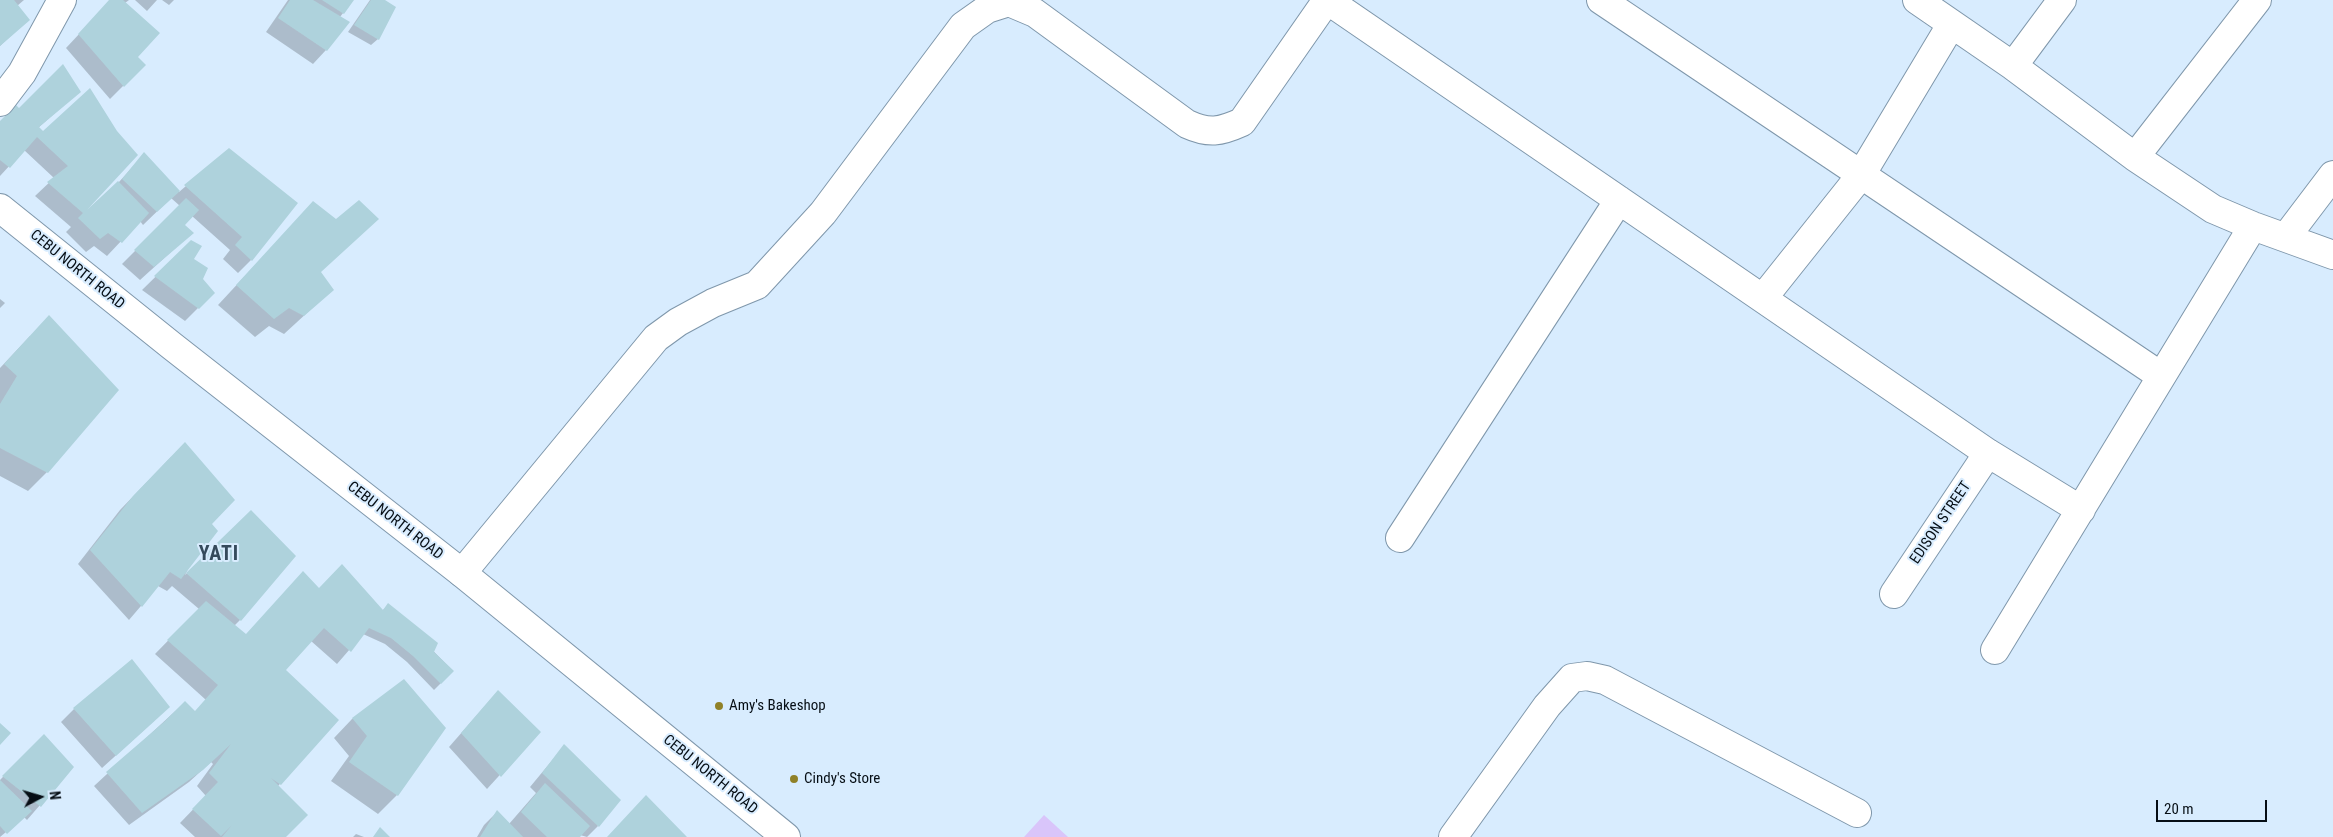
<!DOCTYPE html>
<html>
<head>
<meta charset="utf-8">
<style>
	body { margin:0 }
	#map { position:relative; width:2333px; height:837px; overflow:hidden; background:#d8ecfe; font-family:"Roboto Condensed",sans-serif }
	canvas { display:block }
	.north { position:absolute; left:15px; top:772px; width:50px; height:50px; -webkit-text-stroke:4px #d8ecfe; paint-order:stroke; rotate:84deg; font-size:14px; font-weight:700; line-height:20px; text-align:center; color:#060e15 }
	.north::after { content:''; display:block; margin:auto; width:18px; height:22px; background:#060e15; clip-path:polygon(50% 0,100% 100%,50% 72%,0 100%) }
	.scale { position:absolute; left:2156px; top:800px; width:111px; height:22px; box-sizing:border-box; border:2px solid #060e15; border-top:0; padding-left:6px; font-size:15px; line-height:18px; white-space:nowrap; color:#060e15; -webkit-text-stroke:4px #d8ecfe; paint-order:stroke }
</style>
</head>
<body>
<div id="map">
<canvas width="2333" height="837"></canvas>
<div class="north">N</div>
<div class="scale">20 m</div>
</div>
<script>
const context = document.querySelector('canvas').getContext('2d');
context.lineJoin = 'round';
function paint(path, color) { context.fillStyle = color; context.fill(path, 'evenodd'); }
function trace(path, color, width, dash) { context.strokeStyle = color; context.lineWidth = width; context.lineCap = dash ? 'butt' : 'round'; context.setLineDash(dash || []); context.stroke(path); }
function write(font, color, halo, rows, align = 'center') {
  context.font = font + ' "Roboto Condensed",sans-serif'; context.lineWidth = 4; context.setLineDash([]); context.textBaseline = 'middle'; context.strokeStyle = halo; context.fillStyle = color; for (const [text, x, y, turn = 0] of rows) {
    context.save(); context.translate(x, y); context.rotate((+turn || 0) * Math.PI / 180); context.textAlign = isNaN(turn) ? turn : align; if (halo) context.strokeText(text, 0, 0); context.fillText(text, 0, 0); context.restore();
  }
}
paint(new Path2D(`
	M1044,815L1068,837H1024Z`), '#d9c5fa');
paint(new Path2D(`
	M0,0H24L17,6L28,20L0,46Z
	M111,0H129L125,3L136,57L144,65L110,99L66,48Z
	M135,0H157L147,11Z
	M162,0H174L169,5Z
	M288,0H353L340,17L326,50L313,64L266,32Z
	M370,0H383L378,39L371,45L348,32Z
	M89,90L86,209L87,210L119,182L144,154L179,192L229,149L251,260L238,273L223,259L230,250L192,216L183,225L192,233L140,280L122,264L180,206L171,198L143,225L140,221L107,256L94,246L86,252L66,232L71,227L35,196L54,178L24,150L0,176V122L19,110L79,92L38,128L43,133Z
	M295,222L320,273L332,290L284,334L269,326L255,337L218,305Z
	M191,242L193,260L201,279L213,293L185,321L142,290Z
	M0,299L5,303L0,308Z
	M30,336L47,472L28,491L0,476V368Z
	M171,457L210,524L185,575L250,512L240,620L234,626L246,636L319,589L382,611L388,605L453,671L434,690L407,662L385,644L363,634L337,664L311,641L284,670L337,720L278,786L284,837H195L180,823L206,796L197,786L213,764L211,762L189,782L129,825L94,786L184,703L195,713L206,700L155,654L199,609L172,586L167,591L158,586L129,620L78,564L120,510Z
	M404,681L444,728L397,795L378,814L331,781L349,756L334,738L352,719Z
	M498,691L539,732L487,789L449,747Z
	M74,709L155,720L102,768L61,722Z
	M44,735L73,767L27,820L24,817L0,837V780Z
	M564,746L598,826L587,837L580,835L579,837H477L484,825L497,812L509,824L536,793L530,787Z
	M356,834L364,837H353Z`), '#0003');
paint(new Path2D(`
	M0,0H14L30,20L0,46Z
	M109,0H123L160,33L138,57L146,65L124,87L78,34Z
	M290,0H313L350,22L327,51L278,18Z
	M322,0H354L344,14Z
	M371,0H385L396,7L379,40L354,25Z
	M63,64L81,92L39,127L43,131L90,88L117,131L138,155L87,210L118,181L149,213L122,243L108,233L100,239L78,218L83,213L47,182L68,166L37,137L10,168L0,160V121L16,105L19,108Z
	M229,148L298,203L252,261L235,245L242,237L184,185Z
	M144,152L180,191L157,212L122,179Z
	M186,198L199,210L185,225L194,233L154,267L134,250Z
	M359,200L379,219L321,272L334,290L304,316L289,308L274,319L236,285L313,201L336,219Z
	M191,240L202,246L194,259L208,268L203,279L215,293L199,309L154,276Z
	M49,315L119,390L48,473L0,448V404L17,376L4,364Z
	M185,442L235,500L212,524L218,531L181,579L170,572L142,607L90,550L133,496Z
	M251,510L296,556L241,621L186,573Z
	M342,564L383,610L388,603L438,643L434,652L454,671L441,684L413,656L391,638L369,628L351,652L324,628L286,670L339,720L281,785L271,778L308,815L286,837H222L232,825L221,836L192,809L218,782L209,773L231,744L203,770L142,813L106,772L164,722L185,701L195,711L218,685L167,640L206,601L246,634L303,571L319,588Z
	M132,659L170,707L116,756L73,708Z
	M404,679L446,728L398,796L349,762L367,736L352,718Z
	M498,690L541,732L501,777L461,733Z
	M0,723L11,733L0,745Z
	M44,734L74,767L41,807L2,776Z
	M564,744L621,800L599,827L542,773Z
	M0,780L32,811L7,834L0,826Z
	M545,783L590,826L580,837H547L521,812Z
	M646,795L687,837H607Z
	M497,810L523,837H480Z
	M380,827L390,837H373Z`), '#aed2dc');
const minor = new Path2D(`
	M1601,0L2161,376
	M1917,0L2013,66L2135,157L2213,209L2253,226L2333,255
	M2013,66L2062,0
	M0,102L22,73L62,0
	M2135,157L2257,0
	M2286,237L2333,175
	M1763,298L1861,175L1951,25
	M1400,538L1619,200
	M462,573L656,338L678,322L713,303L757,285L823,213L963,26L987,9L1009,2L1035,13L1187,124C1209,134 1220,132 1242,122L1327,0L1988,453L2081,510
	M1894,594L1988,453
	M1995,650L2253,226
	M1453,837L1547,706L1572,678L1587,676L1605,680L1857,813`);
const major = new Path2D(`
	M0,208L172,346L462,573L786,837`);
trace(minor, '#7f97ab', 30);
trace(major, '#7f97ab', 30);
trace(minor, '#fff', 28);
trace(major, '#fff', 28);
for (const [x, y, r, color] of [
	[719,706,5,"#8f8128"],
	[794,779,5,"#8f8128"]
]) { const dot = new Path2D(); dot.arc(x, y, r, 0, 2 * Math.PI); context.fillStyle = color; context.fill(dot); trace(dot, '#d8ecfe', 2); }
write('15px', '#060e15', '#d8ecfe', [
	["CEBU NORTH ROAD",77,270,39],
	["CEBU NORTH ROAD",395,521,38],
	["EDISON STREET",1941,523,-56],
	["CEBU NORTH ROAD",710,775,39]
]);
write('15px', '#060e15', '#d8ecfe', [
	["Amy's Bakeshop",729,706],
	["Cindy's Store",804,779]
], 'left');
context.letterSpacing = '1px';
write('bold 20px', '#354a5c', '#d8ecfe', [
	["YATI",219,555]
]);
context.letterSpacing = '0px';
</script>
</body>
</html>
